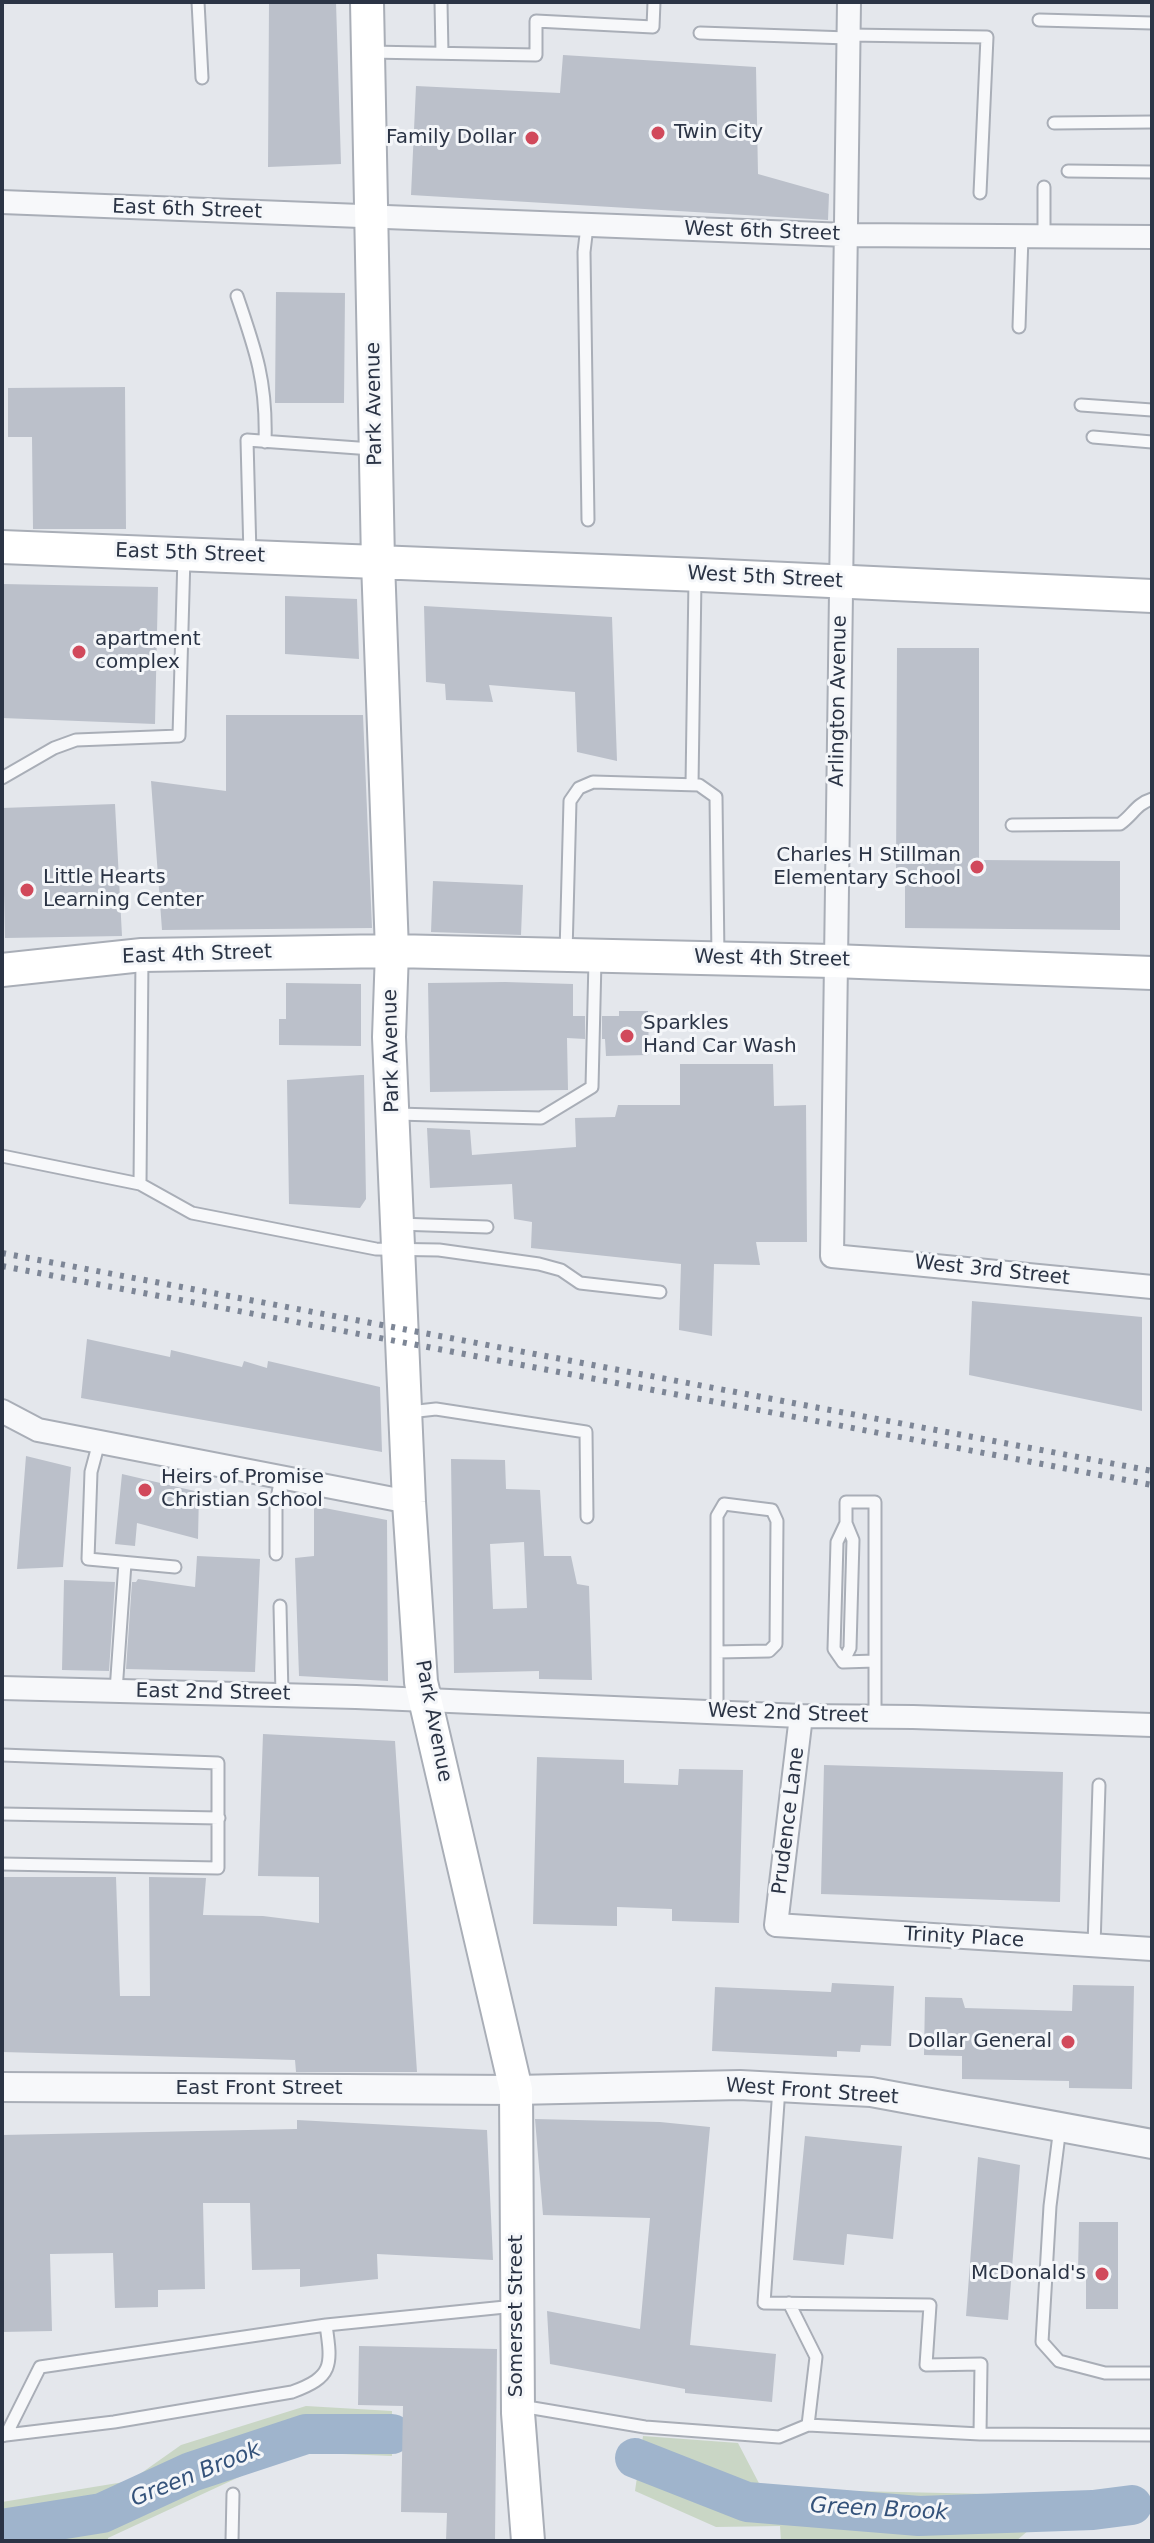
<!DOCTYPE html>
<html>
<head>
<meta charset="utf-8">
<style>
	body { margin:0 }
	#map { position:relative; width:1154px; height:2543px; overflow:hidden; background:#e4e7ec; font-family:"DejaVu Sans",sans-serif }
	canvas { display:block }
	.frame { position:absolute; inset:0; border:4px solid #2b3445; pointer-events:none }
</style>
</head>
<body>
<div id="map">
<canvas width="1154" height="2543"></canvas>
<div class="frame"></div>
</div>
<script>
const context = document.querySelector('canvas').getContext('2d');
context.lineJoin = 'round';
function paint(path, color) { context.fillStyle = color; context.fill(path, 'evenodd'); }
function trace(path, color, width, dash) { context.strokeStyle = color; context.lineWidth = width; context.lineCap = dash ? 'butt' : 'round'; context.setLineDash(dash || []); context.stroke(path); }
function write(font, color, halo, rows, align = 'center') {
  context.font = font + ' "DejaVu Sans",sans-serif'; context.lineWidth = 6; context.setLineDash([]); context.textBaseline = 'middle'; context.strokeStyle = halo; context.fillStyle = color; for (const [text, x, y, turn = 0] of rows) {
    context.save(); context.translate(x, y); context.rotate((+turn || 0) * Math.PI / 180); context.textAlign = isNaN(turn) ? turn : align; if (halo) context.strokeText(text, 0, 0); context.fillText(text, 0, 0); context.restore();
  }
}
paint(new Path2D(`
	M306,2406L392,2411V2456L293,2452L108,2538V2541H2V2502L130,2481L181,2445Z
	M643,2436L738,2443L762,2489L1036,2495L1029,2530L1016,2541H781L780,2526L716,2527L635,2491Z`), '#c9d6c5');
trace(new Path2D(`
	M635,2458L747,2502L919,2516L1093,2510L1132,2505
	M2,2529L102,2513L191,2472L306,2434H392`), '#9fb4cc', 40);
paint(new Path2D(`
	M269,2H336L341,164L268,167Z
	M563,55L756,67L758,174L829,194L828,220L411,195L416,86L560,93Z
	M276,292L345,293L344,403H275Z
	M125,387L126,529H33L32,437H8V388Z
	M2,584L158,587L155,724L2,718Z
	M285,596L357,599L359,659L285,654Z
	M424,606L612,617L617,761L577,752L575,692L489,685L493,702L446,700L445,684L426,682Z
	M897,648H979V860L1120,861V930L905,928V879H896Z
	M226,715H363L372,928L162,930L151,781L226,791Z
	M115,804L122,936L5,938L2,808Z
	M433,881L523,885L521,935L431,932Z
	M505,982L573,984V1016H585V1039L567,1038L568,1090L430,1092L428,983Z
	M286,983L361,984V1046L279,1045V1019H286Z
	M619,1011H648L649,1055L606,1056L605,1039H602V1016H619Z
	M680,1064H773L774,1106L806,1105L807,1242H756L760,1265L714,1264L712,1336L679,1330L681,1264L531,1248L532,1222L514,1219L512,1184L430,1188L427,1128L470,1130L472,1155L576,1147L575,1118L615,1117L618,1105H680Z
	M361,1075H364L366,1199L360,1208L289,1204L287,1080Z
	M972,1301L1142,1317V1411L969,1375Z
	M87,1339L170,1357L171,1350L242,1367L244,1361L267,1368L268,1361L380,1387L382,1452L81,1398Z
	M26,1456L71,1467L63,1567L17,1569Z
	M451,1459L505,1460L506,1489L540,1490L544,1556H571L577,1584L589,1586L592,1680L539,1679V1671L454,1673ZM524,1542L527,1608L493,1609L490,1544Z
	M122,1474L199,1492L198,1539L137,1523L135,1546L115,1544Z
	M314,1506L387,1520L388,1681L299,1676L295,1558L314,1556Z
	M197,1556L260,1559L255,1672L126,1669L132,1582H136L138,1579L195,1587Z
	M64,1580L115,1582L109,1671L62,1670Z
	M263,1734L395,1741L417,2072H296L295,2060L2,2052V1877H116L120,1996H150L149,1877L206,1878L203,1915L263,1916L319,1923V1877L258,1876Z
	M537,1757L624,1760V1783L678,1785L679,1769L743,1770L739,1923L672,1921V1909L617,1907V1926L533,1924Z
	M824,1765L1063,1772L1060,1902L821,1894Z
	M832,1983L894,1986L891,2046L861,2045L860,2052L837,2051V2057L712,2051L715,1987L831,1992Z
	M1073,1985L1134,1986L1132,2089L1069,2088V2081L962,2079V2056L924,2055L925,1997L962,1998L965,2008L1072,2011Z
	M535,2119L660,2122L710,2127L690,2345L776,2354L772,2402L685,2393V2389L550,2364L547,2311L640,2329L650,2218L543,2215Z
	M297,2120L487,2130L493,2260L377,2254L378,2279L300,2287V2269L252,2270L250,2203H203L205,2289L158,2290V2307L115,2308L113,2253L50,2254L52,2331L2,2332V2135L297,2129Z
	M805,2136L902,2146L893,2239L847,2234L844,2265L793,2260Z
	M978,2157L1020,2165L1008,2320L966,2316Z
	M1079,2222H1118V2309H1086V2272H1078Z
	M359,2346L497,2349L495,2541H446L447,2513L401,2512L403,2406L358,2405Z`), '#bbc0ca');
const service = new Path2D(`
	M198,2L202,78
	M441,2L442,53
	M1039,20L1152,23
	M700,33L848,38
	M848,35L987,37L980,193
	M369,52L536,55V21L653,27L654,2
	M1054,123L1152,122
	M1068,171L1152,172
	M1044,187V236
	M587,226L584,252L588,520
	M237,296C256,351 267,383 265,442
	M1019,327L1022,236
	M1081,405L1152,410
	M1093,437L1152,442
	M250,555L247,440L372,449
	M2,778L54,748L76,740L179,736L184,556
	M692,785L695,579
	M1012,825L1120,824C1133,815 1136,804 1152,799
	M566,953L570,801L579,788L593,782L699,785L716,797L718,957
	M397,1114L541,1118L592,1087L595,960
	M2,1156L140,1184L192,1213L376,1249L439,1250L539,1264L561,1270L580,1283L660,1292
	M140,1184L142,957
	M398,1224L487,1227
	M409,1412L436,1409L586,1432L587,1517
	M99,1442L91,1472L88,1559L175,1567
	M276,1554V1504L281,1477
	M280,1606L282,1695
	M843,1662L834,1649L837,1542L846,1523V1502H875V1717
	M843,1662L850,1648L853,1540L846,1523
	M843,1662L875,1661
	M116,1691L125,1563
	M717,1713V1652L769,1651L776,1644L777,1521L772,1510L724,1504L717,1516V1652
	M2,1755L218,1763V1868L2,1864
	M2,1814L219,1818
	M1094,1946L1099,1785
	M779,2088L764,2303L930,2305L926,2365L981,2364L980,2434L1152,2435
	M1060,2127L1050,2206L1042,2342L1059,2361L1105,2373H1152
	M789,2303L816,2357L808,2425L980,2434
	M521,2406L645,2427L779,2437L808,2425
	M6,2435L114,2422L292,2392C333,2377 332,2366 326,2325
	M2,2436L6,2435L40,2367L326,2325L515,2306
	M232,2541L233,2494`);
const minor = new Path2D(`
	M849,2C847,420 834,838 832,1256L1152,1287
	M2,202L847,235L1152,237
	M2,1411L38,1430L409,1502
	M2,1688L356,1697L801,1716L913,1717L1152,1725
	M801,1716L776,1925L1152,1949`);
const tertiary = new Path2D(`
	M2,2087L516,2090L740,2085L871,2092L1152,2144`);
const secondary = new Path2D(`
	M367,2L378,562L392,951L389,1037L409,1502L421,1682L516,2090L518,2413L528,2541
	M2,547L701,575L1152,596
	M2,970L142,955L392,951L833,961L1152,973`);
trace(service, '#a9aeb7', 15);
trace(minor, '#a9aeb7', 26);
trace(tertiary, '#a9aeb7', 32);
trace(secondary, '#a9aeb7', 36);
trace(service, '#f7f8fa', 11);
trace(minor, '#f7f8fa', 22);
trace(tertiary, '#f7f8fa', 28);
trace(secondary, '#fff', 32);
trace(new Path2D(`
	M2,1253L1152,1471
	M2,1266L1152,1485`), '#7d8696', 6, [4, 8]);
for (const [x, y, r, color] of [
	[658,133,8,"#d1495b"],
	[532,138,8,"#d1495b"],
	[79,652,8,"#d1495b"],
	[977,867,8,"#d1495b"],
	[27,890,8,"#d1495b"],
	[627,1036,8,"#d1495b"],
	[145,1490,8,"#d1495b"],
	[1068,2042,8,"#d1495b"],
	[1102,2274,8,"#d1495b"]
]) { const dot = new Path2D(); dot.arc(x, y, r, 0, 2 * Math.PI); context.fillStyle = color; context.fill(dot); trace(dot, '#f4f6f9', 3); }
write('20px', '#2b3445', '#f4f6f9', [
	["Twin City",674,133],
	["Family Dollar",516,138,"right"],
	["apartment",95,640],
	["complex",95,663],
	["Charles H Stillman",961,856,"right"],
	["Elementary School",961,879,"right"],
	["Little Hearts",43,878],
	["Learning Center",43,901],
	["Sparkles",643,1024],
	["Hand Car Wash",643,1047],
	["Heirs of Promise",161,1478],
	["Christian School",161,1501],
	["Dollar General",1052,2042,"right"],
	["McDonald's",1086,2274,"right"]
], 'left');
write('20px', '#2b3445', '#f4f6f9', [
	["East 6th Street",187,210,2],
	["West 6th Street",762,232,2],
	["Park Avenue",375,404,-91],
	["East 5th Street",190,554,2],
	["West 5th Street",765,578,3],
	["Arlington Avenue",839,701,-89],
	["East 4th Street",197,955,-2],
	["West 4th Street",772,959,1],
	["Park Avenue",392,1051,-91],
	["West 3rd Street",992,1271,6],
	["East 2nd Street",213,1693,1],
	["West 2nd Street",788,1714,2],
	["Park Avenue",433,1721,79],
	["Prudence Lane",789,1821,-83],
	["Trinity Place",964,1938,3],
	["East Front Street",259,2089],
	["West Front Street",812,2092,4],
	["Somerset Street",517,2316,-90]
]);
write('italic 22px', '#34527a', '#f4f6f9', [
	["Green Brook",196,2475,-22],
	["Green Brook",879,2510,3]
]);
</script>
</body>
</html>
